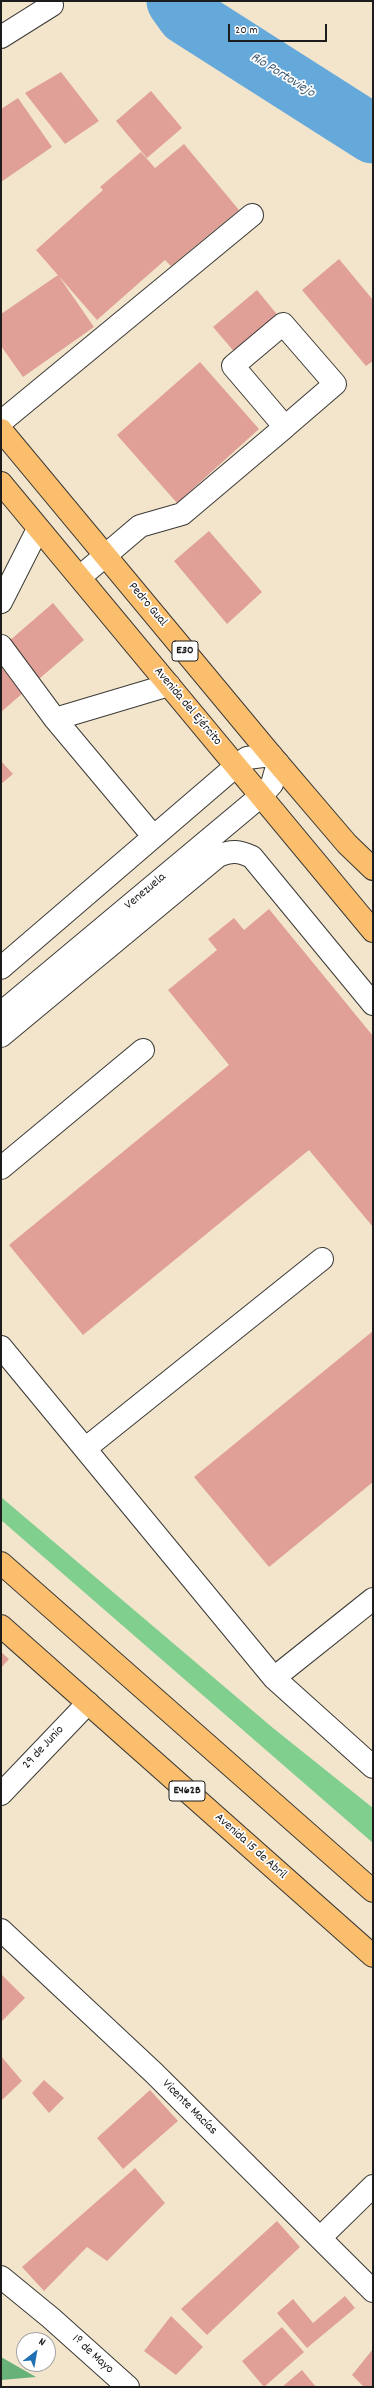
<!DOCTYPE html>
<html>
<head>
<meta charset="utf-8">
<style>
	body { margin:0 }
	#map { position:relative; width:374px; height:2388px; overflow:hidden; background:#f2e5cc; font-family:Dekko,sans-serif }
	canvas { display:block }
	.frame { position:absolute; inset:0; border:2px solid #1c1c1c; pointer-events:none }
	.north { position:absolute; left:16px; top:2332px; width:40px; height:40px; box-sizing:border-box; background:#fff; border:1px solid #a4a4a4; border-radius:50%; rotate:31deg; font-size:11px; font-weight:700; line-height:16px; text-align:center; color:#1c1c1c }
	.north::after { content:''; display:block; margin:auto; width:14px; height:18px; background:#1f6fb2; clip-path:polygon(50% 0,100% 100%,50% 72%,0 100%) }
	.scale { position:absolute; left:228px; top:24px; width:99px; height:18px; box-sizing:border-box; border:2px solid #1c1c1c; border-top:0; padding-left:5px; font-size:12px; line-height:14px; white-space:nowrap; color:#1c1c1c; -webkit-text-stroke:3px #fff; paint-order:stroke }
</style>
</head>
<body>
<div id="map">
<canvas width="374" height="2388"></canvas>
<div class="frame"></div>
<div class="north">N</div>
<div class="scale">20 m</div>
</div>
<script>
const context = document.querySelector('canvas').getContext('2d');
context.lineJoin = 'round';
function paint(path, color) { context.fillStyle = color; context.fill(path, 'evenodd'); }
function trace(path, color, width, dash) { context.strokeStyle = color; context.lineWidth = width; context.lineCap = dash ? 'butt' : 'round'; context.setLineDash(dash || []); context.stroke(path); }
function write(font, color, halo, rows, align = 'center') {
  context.font = font + ' Dekko,sans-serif'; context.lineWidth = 3.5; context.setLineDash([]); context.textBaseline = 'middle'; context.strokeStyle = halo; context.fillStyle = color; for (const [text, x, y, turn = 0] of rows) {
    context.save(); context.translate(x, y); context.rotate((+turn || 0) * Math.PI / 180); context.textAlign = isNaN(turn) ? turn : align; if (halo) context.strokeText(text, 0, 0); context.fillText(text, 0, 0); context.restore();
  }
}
paint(new Path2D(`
	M1,1497L273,1728L373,1808V1843L1,1520Z`), '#80cf8f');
paint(new Path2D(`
	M1,2357L36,2377L1,2380Z`), '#68b27a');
trace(new Path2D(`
	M176,1L186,15L373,134`), '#65a9da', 59);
paint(new Path2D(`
	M61,72L99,121L65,144L25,93Z
	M151,91L182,128L147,158L116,121Z
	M18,98L52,147L1,182V109Z
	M184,144L239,210L171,266L165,260L97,320L36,250L103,190L100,187L141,152L155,168Z
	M339,259L373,300V361L366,366L302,290Z
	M58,275L94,327L23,377L1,346V314Z
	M257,290L280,318L237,355L213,327Z
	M200,362L259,429L177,503L117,435Z
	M209,531L262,592L227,624L174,561Z
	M53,603L84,640L1,712V648Z
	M1,761L13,774L1,784Z
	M269,909L373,1036V1227L309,1150L83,1335L9,1245L229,1065L168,990L217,950L208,939L234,918L244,930Z
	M373,1331V1482L269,1567L194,1477Z
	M1,1652L9,1659L1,1668Z
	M1,1974L25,1998L1,2022Z
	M1,2056L22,2081L1,2101Z
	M44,2080L64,2098L49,2113L32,2093Z
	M150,2090L178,2121L123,2169L97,2138Z
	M135,2168L165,2203L107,2261L87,2247L44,2291L22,2267Z
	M277,2221L300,2247L207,2335L181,2309Z
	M345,2296L355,2308L307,2348L277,2313L293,2299L313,2323Z
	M171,2316L203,2347L176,2375L144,2351Z
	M282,2327L304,2352L264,2387L242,2361Z
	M373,2349V2387H364L352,2375Z
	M302,2370L316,2387H282Z`), '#e0a098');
const minor = new Path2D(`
	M1,37L52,5
	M1,422L252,215
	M80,577L140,526L182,514L285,427L233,366L283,324L335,384L285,427
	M1,602L38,529
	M1,646L55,719L153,836
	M55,719L169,685
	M1,968L236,766L247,758L271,755
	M1,1013L262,795L272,784L278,763
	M1,1036L218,856C232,850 239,851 252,857L373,1004
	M1,1168L143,1050
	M1,1347L274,1678L373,1767
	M86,1448L322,1259
	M274,1678L373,1599
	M1,1794L88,1703
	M1,1930L154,2073L373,2291
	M320,2238L373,2186
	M1,2277L51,2318L128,2387`);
const major = new Path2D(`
	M1,1563L373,1891
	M1,1626L373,1956`);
const highway = new Path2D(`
	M1,430L271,755L347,844L373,869
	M1,483L373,931`);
trace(minor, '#3c3a36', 24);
trace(major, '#3c3a36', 24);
trace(highway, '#3c3a36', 24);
trace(minor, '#fff', 22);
trace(major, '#fabe6d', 22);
trace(highway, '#fabe6d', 22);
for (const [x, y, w] of [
	[185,651,26],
	[187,1791,36]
]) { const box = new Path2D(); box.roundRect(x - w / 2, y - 10, w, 20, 3); context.fillStyle = '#fff'; context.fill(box); trace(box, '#1c1c1c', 1); }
write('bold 12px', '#1c1c1c', null, [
	["E30",185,651],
	["E462B",187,1791]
]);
write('13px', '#1c1c1c', '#fff', [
	["Pedro Gual",147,605,50],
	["Avenida del Ejército",187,707,50],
	["Venezuela",146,892,-40],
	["29 de Junio",44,1748,-47],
	["Avenida 15 de Abril",250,1847,42],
	["Vicente Macías",189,2108,45],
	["1º de Mayo",92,2355,42]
]);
write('italic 14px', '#3d5b71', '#fff', [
	["Río Portoviejo",282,76,32]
]);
</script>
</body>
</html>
